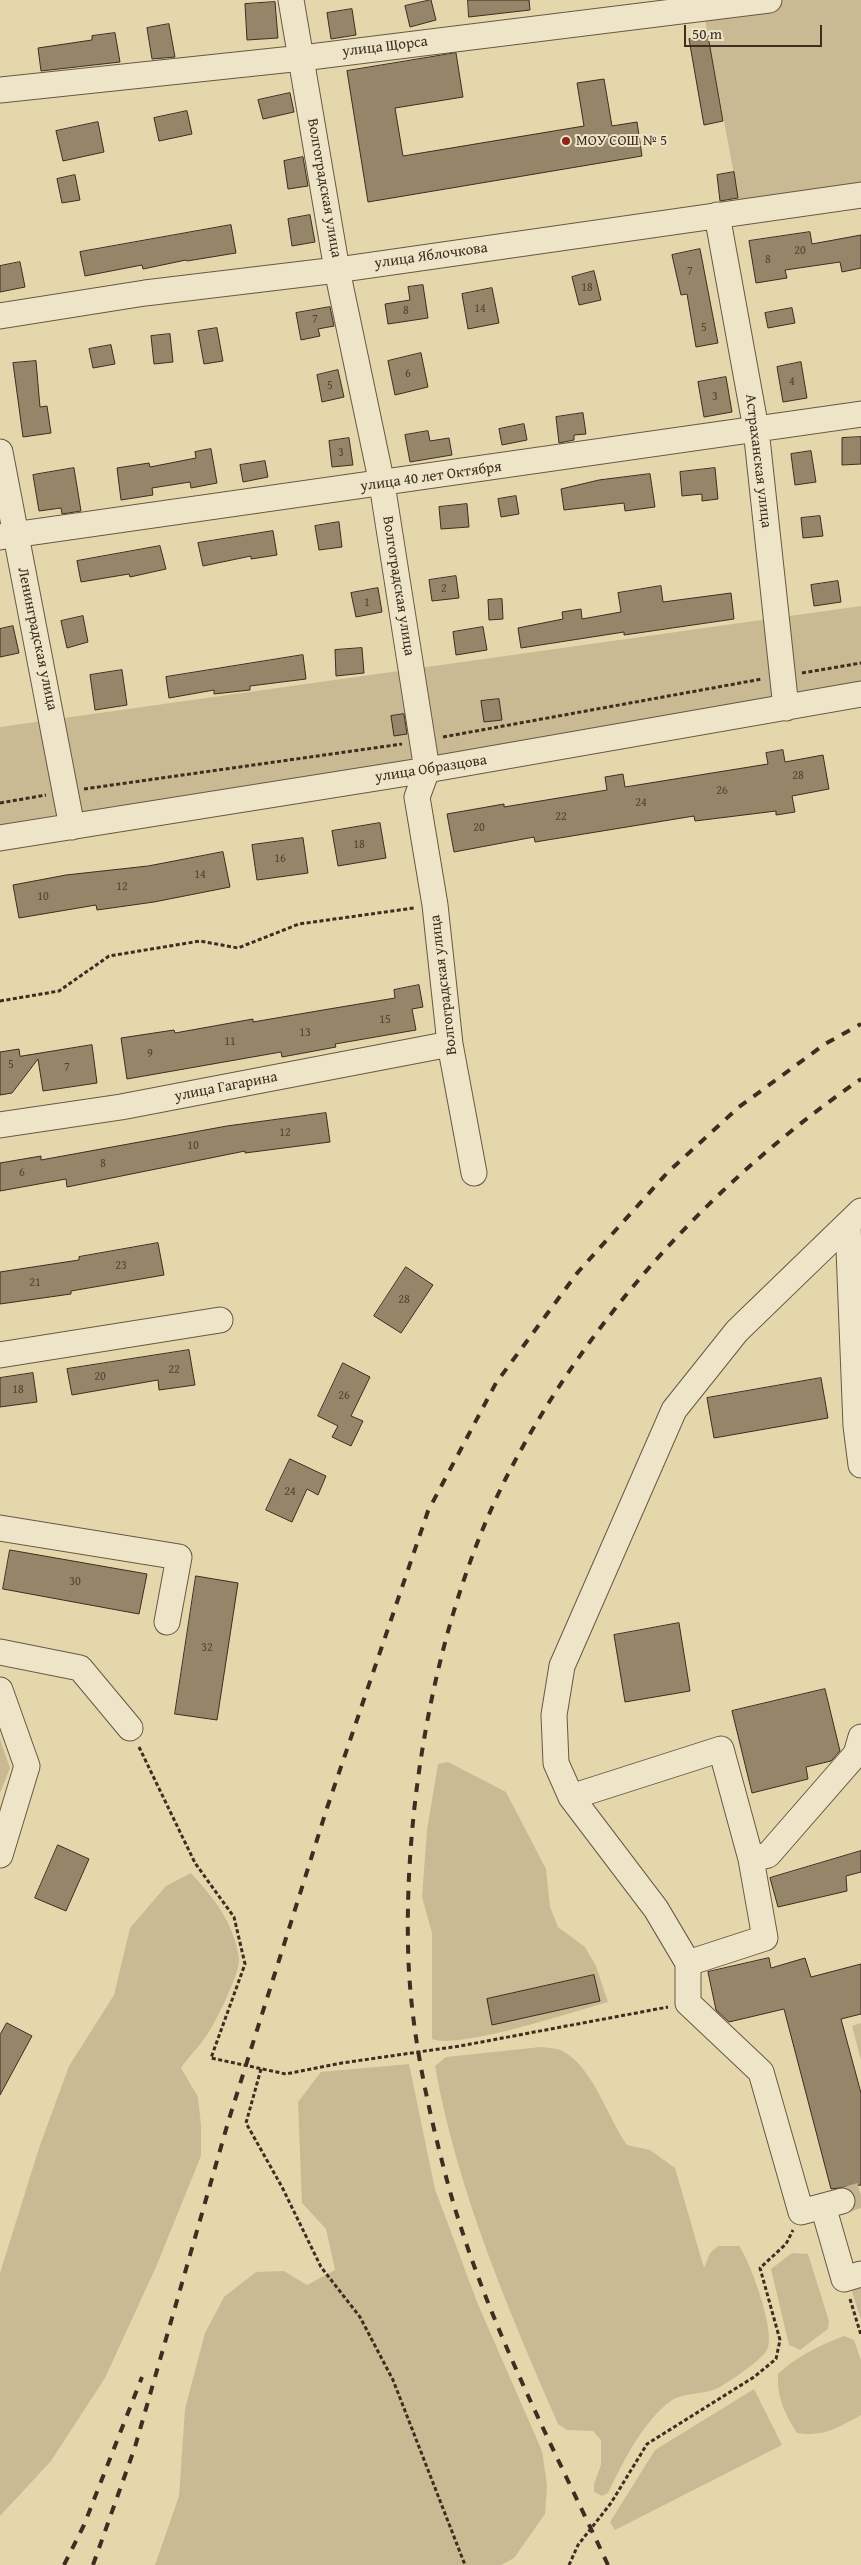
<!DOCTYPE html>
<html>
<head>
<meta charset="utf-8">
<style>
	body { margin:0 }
	#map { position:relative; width:861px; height:2565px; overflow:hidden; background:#e5d7ac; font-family:"Gentium Book Plus",serif }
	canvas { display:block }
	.scale { position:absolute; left:684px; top:25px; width:138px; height:22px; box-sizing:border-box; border:2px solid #3e2d20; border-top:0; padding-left:6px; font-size:15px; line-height:18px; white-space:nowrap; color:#3e2d20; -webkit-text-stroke:4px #eee5c9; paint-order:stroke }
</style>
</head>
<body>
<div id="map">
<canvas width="861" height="2565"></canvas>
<div class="scale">50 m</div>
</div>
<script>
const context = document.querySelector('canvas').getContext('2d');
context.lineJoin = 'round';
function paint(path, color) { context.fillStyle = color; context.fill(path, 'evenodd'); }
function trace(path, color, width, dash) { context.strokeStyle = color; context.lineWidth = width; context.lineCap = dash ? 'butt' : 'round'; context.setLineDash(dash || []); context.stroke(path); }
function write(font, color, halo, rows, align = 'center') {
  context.font = font + ' "Gentium Book Plus",serif'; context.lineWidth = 4; context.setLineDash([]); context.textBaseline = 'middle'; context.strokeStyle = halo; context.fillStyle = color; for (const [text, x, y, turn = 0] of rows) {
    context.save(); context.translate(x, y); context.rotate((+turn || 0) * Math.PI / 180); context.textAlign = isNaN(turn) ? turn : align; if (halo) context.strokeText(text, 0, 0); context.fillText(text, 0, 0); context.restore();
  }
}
paint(new Path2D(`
	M769,0H861V195L741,212L703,9Z
	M861,606V694L0,838V727Z
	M0,1739L10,1768L0,1793Z
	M448,1762L506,1792L546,1869L550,1907L558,1927L585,1947L596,1966L608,2002C575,2011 458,2050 432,2039V1933L422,1897L427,1830L438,1764Z
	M191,1873C214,1898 234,1923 239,1958C241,1972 215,2023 207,2035C199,2047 189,2056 181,2068L198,2097L201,2125V2156L156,2267L105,2378L51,2461L0,2516V2273L39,2148L69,2066L114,1995L130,1928L166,1886Z
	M861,2023V2060L852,2026Z
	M541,2047C547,2048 555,2048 561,2050C593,2066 607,2117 627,2145L650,2150L675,2168L704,2268L710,2253L718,2246H739C750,2261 777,2334 767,2350C760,2361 732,2380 720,2387C706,2395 685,2392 672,2400C643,2421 623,2462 608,2493L602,2496L594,2492V2484L601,2465V2440L593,2431L567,2430L558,2424C508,2309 457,2190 435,2066L446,2057Z
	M409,2064L435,2189L477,2302L542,2451L547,2485L545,2514L514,2558L501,2565H155L179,2496L185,2409L205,2333L224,2297L256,2272L284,2271L307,2285L335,2270L326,2229L302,2203L298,2102L321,2072Z
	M792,2253L808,2254L829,2321L828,2329L800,2350L789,2345L771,2269Z
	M861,2279V2320L849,2282Z
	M844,2336L854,2340L861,2360V2415C837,2428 825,2437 797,2433C784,2412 777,2398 778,2374C797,2356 820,2345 844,2336Z
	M754,2389L782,2445L615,2530L610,2522L655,2450Z`), '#c9ba94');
const building = new Path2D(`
	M431,0L436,20L410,27L405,6Z
	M468,0H529L530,10L469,17Z
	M275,2L278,38L247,40L245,4Z
	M352,9L356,35L331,39L327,13Z
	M169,24L175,57L152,59L147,28Z
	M115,33L120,62L41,71L38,48L92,40V36Z
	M708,36L723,121L704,125L689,39Z
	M456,53L463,97L395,108L403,156L584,126L577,83L604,79L612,126L637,122L642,156L368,202L347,71Z
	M290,93L294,112L263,119L258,100Z
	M187,111L192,134L159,141L154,118Z
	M98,122L104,152L63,161L56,131Z
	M303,157L308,186L288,189L284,161Z
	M734,172L738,198L720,201L717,175Z
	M75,175L80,200L62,203L57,179Z
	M310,215L315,242L292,246L288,219Z
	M231,225L236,253L187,261L186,260L143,269L142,265L85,276L80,252Z
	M810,232L812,244L861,235V268L842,272L840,262L785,270L787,278L756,283L749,241Z
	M700,249L718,343L696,347L687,294L681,295L672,255Z
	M20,262L25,287L0,292V266Z
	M594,271L601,300L579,305L572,277Z
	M423,285L428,318L388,324L385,304L410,300L408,287Z
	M492,288L499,323L468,329L462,294Z
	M330,307L334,326L318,329L320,336L301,340L296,313Z
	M792,308L795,323L768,328L765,313Z
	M217,328L223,361L204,364L198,331Z
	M170,334L173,362L154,364L151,336Z
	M111,345L115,364L93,368L89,349Z
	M421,353L428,387L395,395L388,361Z
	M36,361L40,407L47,406L51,433L23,437L13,363Z
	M801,362L807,398L783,402L777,367Z
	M338,370L344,397L322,402L317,375Z
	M726,377L732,412L704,417L698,382Z
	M583,413L586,434L574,435V440L559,443L556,417Z
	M524,424L527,440L502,445L499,429Z
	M428,431L430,441L449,438L452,455L410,462L405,435Z
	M861,437V464L842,465V438Z
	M349,438L353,465L332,467L329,441Z
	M211,449L217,483L191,488L190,482L152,488L153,495L121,500L117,468L149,463L150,467L196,458L195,452Z
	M811,451L816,482L795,485L791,454Z
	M265,461L268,477L243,482L240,465Z
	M74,468L81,511L62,514L61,508L39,511L33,475Z
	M715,468L718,499L702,501V494L682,496L680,472Z
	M650,474L655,507L625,511L624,503L564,510L561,489L599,480Z
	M516,496L519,514L501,517L498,499Z
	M467,504L469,527L441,529L439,507Z
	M820,516L823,536L803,538L801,518Z
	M339,522L342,547L319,550L315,526Z
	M273,531L277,555L251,559V556L203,566L198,543Z
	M160,546L166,569L130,577L129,574L81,582L77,561Z
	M456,576L459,598L432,601L429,580Z
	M838,581L841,602L814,606L811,585Z
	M661,586L663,602L731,593L734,619L624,635V632L521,648L518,628L563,619L562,612L581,609L582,619L621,612L618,593Z
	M378,588L382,612L356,617L351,593Z
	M502,599L503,619L489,620L488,600Z
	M83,616L88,642L67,648L61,621Z
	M13,626L19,653L0,657V629Z
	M483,627L487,650L456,655L453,632Z
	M362,648L364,673L336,676L335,650Z
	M303,655L306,679L250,686V690L214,694V690L169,698L166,677Z
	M122,670L127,705L95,710L90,675Z
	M499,699L502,720L484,722L481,701Z
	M404,714L407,734L394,736L391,716Z
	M783,750L785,762L823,755L829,789L792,796L795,812L776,815V811L695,821L694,816L535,842L534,837L454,852L447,814L504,804V807L607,790L605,777L623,774L625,787L768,764L766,753Z
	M380,823L386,858L338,866L332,831Z
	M303,838L308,873L257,880L252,845Z
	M223,852L230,887L154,902L97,910L96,905L19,918L13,885L66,875L148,866Z
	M419,985L423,1007L412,1009L416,1030L335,1044L336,1047L282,1057L281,1052L127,1079L121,1038L174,1030L175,1033L253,1019V1022L329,1009L395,998L394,990Z
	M92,1045L97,1083L43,1091L38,1059L12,1093L0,1095V1052L19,1049L20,1056Z
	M326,1113L330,1142L245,1153V1151L67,1187L66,1179L0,1191V1163L41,1156V1160L227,1126Z
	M158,1243L164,1275L71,1291V1294L0,1304V1272L79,1260V1257Z
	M406,1267L433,1285L401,1333L374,1316Z
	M189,1350L195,1385L159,1390L158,1380L72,1395L67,1369Z
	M343,1363L370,1377L351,1416L363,1421L351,1446L332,1437L338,1426L318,1416Z
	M33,1373L37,1402L0,1407V1378Z
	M821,1378L828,1418L714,1438L707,1398Z
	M290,1459L326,1476L318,1495L307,1489L292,1522L266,1510Z
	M10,1550L147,1574L139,1614L3,1589Z
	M196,1576L238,1583L217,1720L175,1714Z
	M679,1623L690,1691L625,1702L614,1635Z
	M825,1689L840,1751L831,1761L806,1767L808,1779L752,1793L732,1711Z
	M58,1845L89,1859L66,1911L35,1898Z
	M861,1851V1872L846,1876L847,1891L778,1907L770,1878Z
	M769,1958L771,1968L805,1958L811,1977L861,1964V2014L841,2019L861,2093V2185L831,2189L784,2009L729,2022L716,2010L708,1972Z
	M594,1975L600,2001L492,2025L487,1999Z
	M7,2023L32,2036L0,2095V2035Z`);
paint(building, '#958569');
trace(building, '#3e2d20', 1);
trace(new Path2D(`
	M842,2201L861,2195`), '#c4b590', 25, [25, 12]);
const minor = new Path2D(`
	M291,0L337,270L382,484L427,770L417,797L435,905L450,1044L474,1173
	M0,90L302,58L769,0
	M717,215L756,429L786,708
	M0,316L145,293L337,270L861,195
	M0,452L72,827
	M0,537L861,414
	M0,838L427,770L861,694
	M0,1125L121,1107L450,1044
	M848,1224L856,1426L861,1465
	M0,1355L220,1320
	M0,1528L179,1557L167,1622
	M0,1652L80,1668L130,1728
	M0,1690L27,1766L0,1855
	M571,1797L721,1749L751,1859L765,1938L688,1963
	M751,1859L768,1855L856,1754L861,1737
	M842,2201L801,2212L761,2072L688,2003V1963L656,1909L571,1797L556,1763L554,1715L562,1666L674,1410L737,1331L861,1211
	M823,2206L844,2279L861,2274`);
trace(minor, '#685843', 27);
trace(new Path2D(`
	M802,673L861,663
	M443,737L762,679
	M84,789L402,744
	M0,803L46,795
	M0,1001L59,991L109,956L200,941L238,948L299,924L414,908
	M139,1747L195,1863L234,1917L245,1964L211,2058L286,2074L342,2063L460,2046L668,2007
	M261,2069L246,2123L282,2187L321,2267L360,2317L393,2380L465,2565
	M850,2299L861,2335
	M569,2565L578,2545L611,2503L647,2444L754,2377L776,2359L780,2340L760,2268L786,2244L793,2230`), '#3e2d20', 3, [4, 2.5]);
trace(minor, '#eee5c9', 25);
trace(new Path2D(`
	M64,2565L84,2525L142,2377
	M93,2565L135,2447L229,2119L327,1808L428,1511L496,1383L578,1272L668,1172L739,1107L825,1044L861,1024
	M608,2565C548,2436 479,2307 444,2169C425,2096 409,2020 408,1944C405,1794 438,1613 506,1478C588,1318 713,1181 861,1079`), '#3e2d20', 4, [9, 9]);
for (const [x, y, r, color] of [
	[566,141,5,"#8f2418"]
]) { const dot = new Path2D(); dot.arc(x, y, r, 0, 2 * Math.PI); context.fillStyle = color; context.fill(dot); trace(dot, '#eee5c9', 2); }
write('12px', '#544332', null, [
	["20",800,251],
	["8",768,260],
	["7",690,272],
	["18",587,288],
	["14",480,309],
	["8",406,311],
	["7",315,320],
	["5",704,328],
	["6",408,374],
	["4",792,382],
	["5",330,386],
	["3",715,397],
	["3",341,453],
	["2",444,589],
	["1",367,603],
	["28",798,776],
	["26",722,791],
	["24",641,803],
	["22",561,817],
	["20",479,828],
	["18",359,845],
	["16",280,859],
	["14",200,875],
	["12",122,887],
	["10",43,897],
	["15",385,1020],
	["13",305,1033],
	["11",230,1042],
	["9",150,1054],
	["5",11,1065],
	["7",67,1068],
	["12",285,1133],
	["10",193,1146],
	["8",103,1164],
	["6",22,1173],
	["23",121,1266],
	["21",35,1283],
	["28",404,1300],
	["22",174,1370],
	["20",100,1377],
	["18",18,1390],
	["26",344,1396],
	["24",290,1492],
	["30",75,1582],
	["32",207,1648]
]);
write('15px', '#3e2d20', '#eee5c9', [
	["улица Щорса",385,47,-7],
	["Волгоградская улица",324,188,80],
	["улица Яблочкова",431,256,-8],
	["Астраханская улица",758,461,83],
	["улица 40 лет Октября",431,477,-8],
	["Волгоградская улица",398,586,81],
	["Ленинградская улица",37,639,78],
	["улица Образцова",431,769,-9],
	["Волгоградская улица",444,985,-97],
	["улица Гагарина",226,1087,-11]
]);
write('15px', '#3e2d20', '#eee5c9', [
	["МОУ СОШ № 5",576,141]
], 'left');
</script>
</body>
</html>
